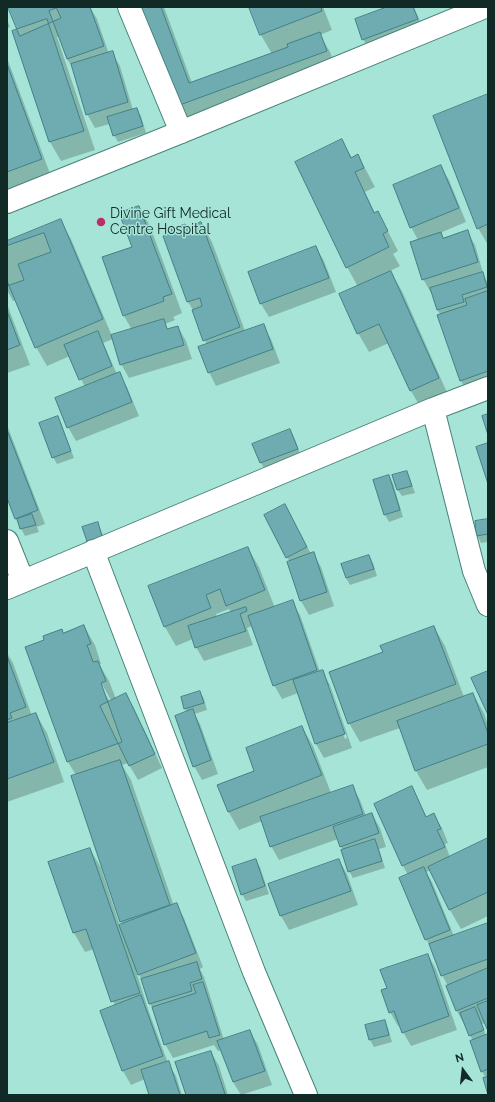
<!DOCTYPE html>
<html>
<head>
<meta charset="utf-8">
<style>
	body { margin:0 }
	#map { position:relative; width:495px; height:1102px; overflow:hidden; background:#a6e4d8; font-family:Raleway,sans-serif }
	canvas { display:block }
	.frame { position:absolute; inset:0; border:8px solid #112a26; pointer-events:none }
	.north { position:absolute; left:443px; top:1050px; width:40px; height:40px; -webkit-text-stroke:3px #a6e4d8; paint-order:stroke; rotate:345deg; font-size:11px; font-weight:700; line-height:16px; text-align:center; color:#112a26 }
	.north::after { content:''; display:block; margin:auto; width:14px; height:18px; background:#112a26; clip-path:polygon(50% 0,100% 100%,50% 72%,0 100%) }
</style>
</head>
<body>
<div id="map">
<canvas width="495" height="1102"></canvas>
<div class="frame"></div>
<div class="north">N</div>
</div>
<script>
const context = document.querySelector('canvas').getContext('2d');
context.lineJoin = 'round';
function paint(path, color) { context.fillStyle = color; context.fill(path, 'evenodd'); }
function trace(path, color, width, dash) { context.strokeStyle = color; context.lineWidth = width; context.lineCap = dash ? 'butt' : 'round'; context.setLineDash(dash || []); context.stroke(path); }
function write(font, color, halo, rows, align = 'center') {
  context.font = font + ' Raleway,sans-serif'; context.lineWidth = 3; context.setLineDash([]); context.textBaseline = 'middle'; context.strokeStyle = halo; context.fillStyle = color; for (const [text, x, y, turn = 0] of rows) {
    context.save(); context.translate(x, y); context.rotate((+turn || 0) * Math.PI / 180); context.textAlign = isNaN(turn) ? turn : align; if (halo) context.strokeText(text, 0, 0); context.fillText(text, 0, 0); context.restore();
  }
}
paint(new Path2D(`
	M9,7H58V8L62,7H90L97,19L109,54L112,53L120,66L133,110L137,109L141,116L146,133L118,142L114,135L110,124L95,128L87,114L74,70L67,59L59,36L57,37L95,150L61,161L50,142L13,31L18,30Z
	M142,7H164L192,83L272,54L261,35L250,7H323L332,30L320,35L330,52L337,70L189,124Z
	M389,7H414L425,33L371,53L363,39Z
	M7,20L10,27L7,28Z
	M7,58L52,179L11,194L7,188Z
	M488,95V245L478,228Z
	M341,140L352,158L358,155L375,187L365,192L375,213L378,212L398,251L393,254L400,266L390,271L402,291L449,397L422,410L411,391L389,343L369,352L358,333V287L347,267Z
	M441,167L449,180L466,222L440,233L443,239L467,231L475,245L484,276L488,283V394L472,400L461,381L438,316L441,315L437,310L432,293H431L423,279L418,240L411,227Z
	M139,207L150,226L182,313L173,317L175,320L165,324L168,330L178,327L186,341L192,359L129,378L121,364L113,339L103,343L117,374H119L127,387L139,416L76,441L68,427L85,387L70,356L47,366L36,347L16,300L13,301L7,290V243L60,220L71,239L112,336L132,330L124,316L103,258L133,247Z
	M201,223L212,242L245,331L263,325L271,339L280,363L216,386L209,372L207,345L193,310L188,302L164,236Z
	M316,247L324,261L336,292L269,317L261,304Z
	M7,304L30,365L7,373Z
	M57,417L61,424L74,458L57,464L53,457Z
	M7,425L45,524L37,527L39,532L25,536L16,519L7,495Z
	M290,430L294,437L301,456L265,470L261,463Z
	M406,472L410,479L415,493L402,496L397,489Z
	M389,476L393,483L403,517L389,522L385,515Z
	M285,505L311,554L313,553L321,567L334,606L309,615L301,601L288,562H290L287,557Z
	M488,520V542L481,543L477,535Z
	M97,523L101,530L107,547L89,544Z
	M248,548L259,567L275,608L292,602L300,615L320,672H322L330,685L352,748L324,758L316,744L298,693L282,699L274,685L252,626L247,628L253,645L204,661L196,647L193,639L176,646L165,627L149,587ZM229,609L231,613L217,618L216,614ZM327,685H329L347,738L345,739Z
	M369,556L373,563L377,576L350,585L346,578Z
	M84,626L95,645L101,664H99L109,681L116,699L126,695L134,708L162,768L138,780L128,763L122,765L131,780L174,906L176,905L184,918L203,967L200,969L204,977L224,1040L250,1031L258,1045L272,1085L241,1095L233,1082L222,1050L218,1051L214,1045L173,1058L165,1044L154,1011L150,1004L143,982L137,971H136L149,1012L168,1063L176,1076L182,1095H150L145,1079L131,1085L123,1071L101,1011L115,1006L94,949L85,952L74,933L90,849L101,868L120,926L123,925L119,918L76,775L68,762L27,647ZM99,679L112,702H110L97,680Z
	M434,627L445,646L464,697L473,694L484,713L488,725V767L427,790L416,771L400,728L360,742L349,723L384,653Z
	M7,653L13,663L32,716L36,714L47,733L64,782L7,802Z
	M200,692L204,699L207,710L194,714L200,724L218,774L202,780L194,766L187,713L185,708Z
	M302,727L313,746L331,793L352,786L360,800L366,816L372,814L380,828L386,847L379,849L385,868L353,878L349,871L343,851L338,839L279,860L271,846L262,821L239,830L228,811L256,772Z
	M412,787L427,818L434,815L442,828L448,843L445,844L450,857L488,839V916L461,929L450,910L431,870L426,872L432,882L454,936L488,924V1030L485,1023L482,1024L486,1036L488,1035V1092L486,1079L482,1071L473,1041L457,1011L448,986L442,975L434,953L426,939L408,875L403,866Z
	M255,860L260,867L269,894L246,901L242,894Z
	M339,860L347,874L358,905L289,930L281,916L270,885Z
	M428,955L436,969L457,1030L411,1046L403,1032L400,1025L398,1026L390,1012Z
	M384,1021L388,1028L392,1042L374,1047L370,1040L366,1026Z
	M211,1052L219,1066L228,1095H187Z`), '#0003');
const building = new Path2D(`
	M8,7H56L61,18L20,36Z
	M59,7H90L104,46L67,59L49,11Z
	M141,7H161L189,83L288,47L287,44L320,32L327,51L177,106Z
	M249,7H321L322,11L260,35Z
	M387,7H413L418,19L362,40L355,19Z
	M47,19L84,131L49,142L12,31Z
	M113,51L128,102L86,115L71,64Z
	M7,64L42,159L7,172Z
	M488,94V224L477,229L433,116Z
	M137,108L143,126L113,136L107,117Z
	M342,139L351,158L358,154L364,168L355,172L374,213L378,211L388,231L383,234L389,247L346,268L295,162Z
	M441,165L459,208L410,228L393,185Z
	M139,206L172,294L163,297L164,301L123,316L102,257L132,247L119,213Z
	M61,219L103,319L35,348L7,281V241Z
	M201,222L240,327L203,341L192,310L202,306L200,298L187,302L163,236L172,232L171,229L185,224L187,228Z
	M468,230L478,262L422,280L410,242L441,232L443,238Z
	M44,233L51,252L18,264L24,280L7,286V246Z
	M316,246L329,278L260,304L248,272Z
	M391,271L439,378L410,391L379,324L357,334L339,294Z
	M483,272L487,287L462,295L464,302L437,310L430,288Z
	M488,291V371L460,381L437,315L467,305L465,299Z
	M7,311L20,345L7,350Z
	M164,319L167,329L178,326L184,345L120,365L111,335Z
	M264,324L273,349L208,373L198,347Z
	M98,331L112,366L79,380L64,345Z
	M120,372L132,402L67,428L55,398Z
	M488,414V435L482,416Z
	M58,416L71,451L52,458L39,423Z
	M290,429L298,449L260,463L252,444Z
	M7,430L38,510L15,519L7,498Z
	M488,443V484L476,447Z
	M407,471L412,486L397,490L392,475Z
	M389,475L400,510L384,515L373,480Z
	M285,504L307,547L286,558L264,515Z
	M32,514L36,525L20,529L17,519Z
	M488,519V534L476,536L475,521Z
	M98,522L103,540L88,544L82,527Z
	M248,547L265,590L226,606L220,589L206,595L211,608L164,627L148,586Z
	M314,552L327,592L300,601L287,562Z
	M369,555L374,569L346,578L341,564Z
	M293,600L317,670L273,686L248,616Z
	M246,607L247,611L240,614L246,631L195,648L188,626Z
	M84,625L91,644L87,645L93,662L98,661L106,681L101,683L122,742L67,762L25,647L44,640L43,636L62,629L63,633Z
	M434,626L456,684L348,724L329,672L383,652L380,646Z
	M7,656L26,707L10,713L12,718L7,720Z
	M323,670L345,734L315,744L293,680Z
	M488,671V715L471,678Z
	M200,691L204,703L184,709L181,697Z
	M126,693L155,754L129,766L100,706Z
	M473,693L488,733V744L415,771L397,721Z
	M193,709L211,760L193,767L175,716Z
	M36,713L54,762L7,779V723Z
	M302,726L322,775L228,812L217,785L254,771L246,748Z
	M120,760L170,905L120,922L71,776Z
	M353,785L363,814L270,847L260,817Z
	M412,786L426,817L434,813L441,829L437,830L445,847L402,866L374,804Z
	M372,813L379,833L340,847L333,827Z
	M488,838V892L449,910L428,867Z
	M375,839L382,861L348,872L341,850Z
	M90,848L140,993L111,1002L86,929L73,933L48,862Z
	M256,859L265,886L241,895L232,867Z
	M339,859L351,891L280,916L268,884Z
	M424,867L450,930L425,940L399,878Z
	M177,903L196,953L138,975L119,925Z
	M488,923V959L441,976L429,944Z
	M428,954L449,1016L402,1033L394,1011L389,1013L381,990L387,988L380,970Z
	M197,962L202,979L190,983L192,991L149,1004L141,979Z
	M488,968V998L456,1011L446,986Z
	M203,982L220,1035L209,1038L207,1031L164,1045L152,1007L196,993L193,985Z
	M141,995L163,1056L122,1071L100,1011Z
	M488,1001V1029H487L477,1005Z
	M475,1007L484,1030L469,1036L460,1013Z
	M385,1020L389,1035L369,1040L365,1025Z
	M250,1030L265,1071L233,1082L217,1041Z
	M488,1034V1069L481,1072L470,1041Z
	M211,1051L225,1094L220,1095H186L175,1062Z
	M169,1061L180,1095H149L141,1070Z
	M488,1077V1095L483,1078Z`);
paint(building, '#6eacb1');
trace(building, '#428085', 1);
const street = new Path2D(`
	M129,7L181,132
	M433,409L474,571L488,605
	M7,541L23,581
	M93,551L254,972L306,1095
	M7,588L433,409L488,388`);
const secondary = new Path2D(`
	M7,202L181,132L485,7`);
trace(street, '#478279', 24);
trace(secondary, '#478279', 24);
trace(street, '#fff', 22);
trace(secondary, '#fff', 22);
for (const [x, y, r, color] of [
	[101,222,5,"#bb2f66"]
]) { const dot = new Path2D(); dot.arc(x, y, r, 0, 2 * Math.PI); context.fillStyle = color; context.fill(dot); trace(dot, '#a6e4d8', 1.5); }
write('14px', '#112a26', '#a6e4d8', [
	["Divine Gift Medical",110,214],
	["Centre Hospital",110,230]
], 'left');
</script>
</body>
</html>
